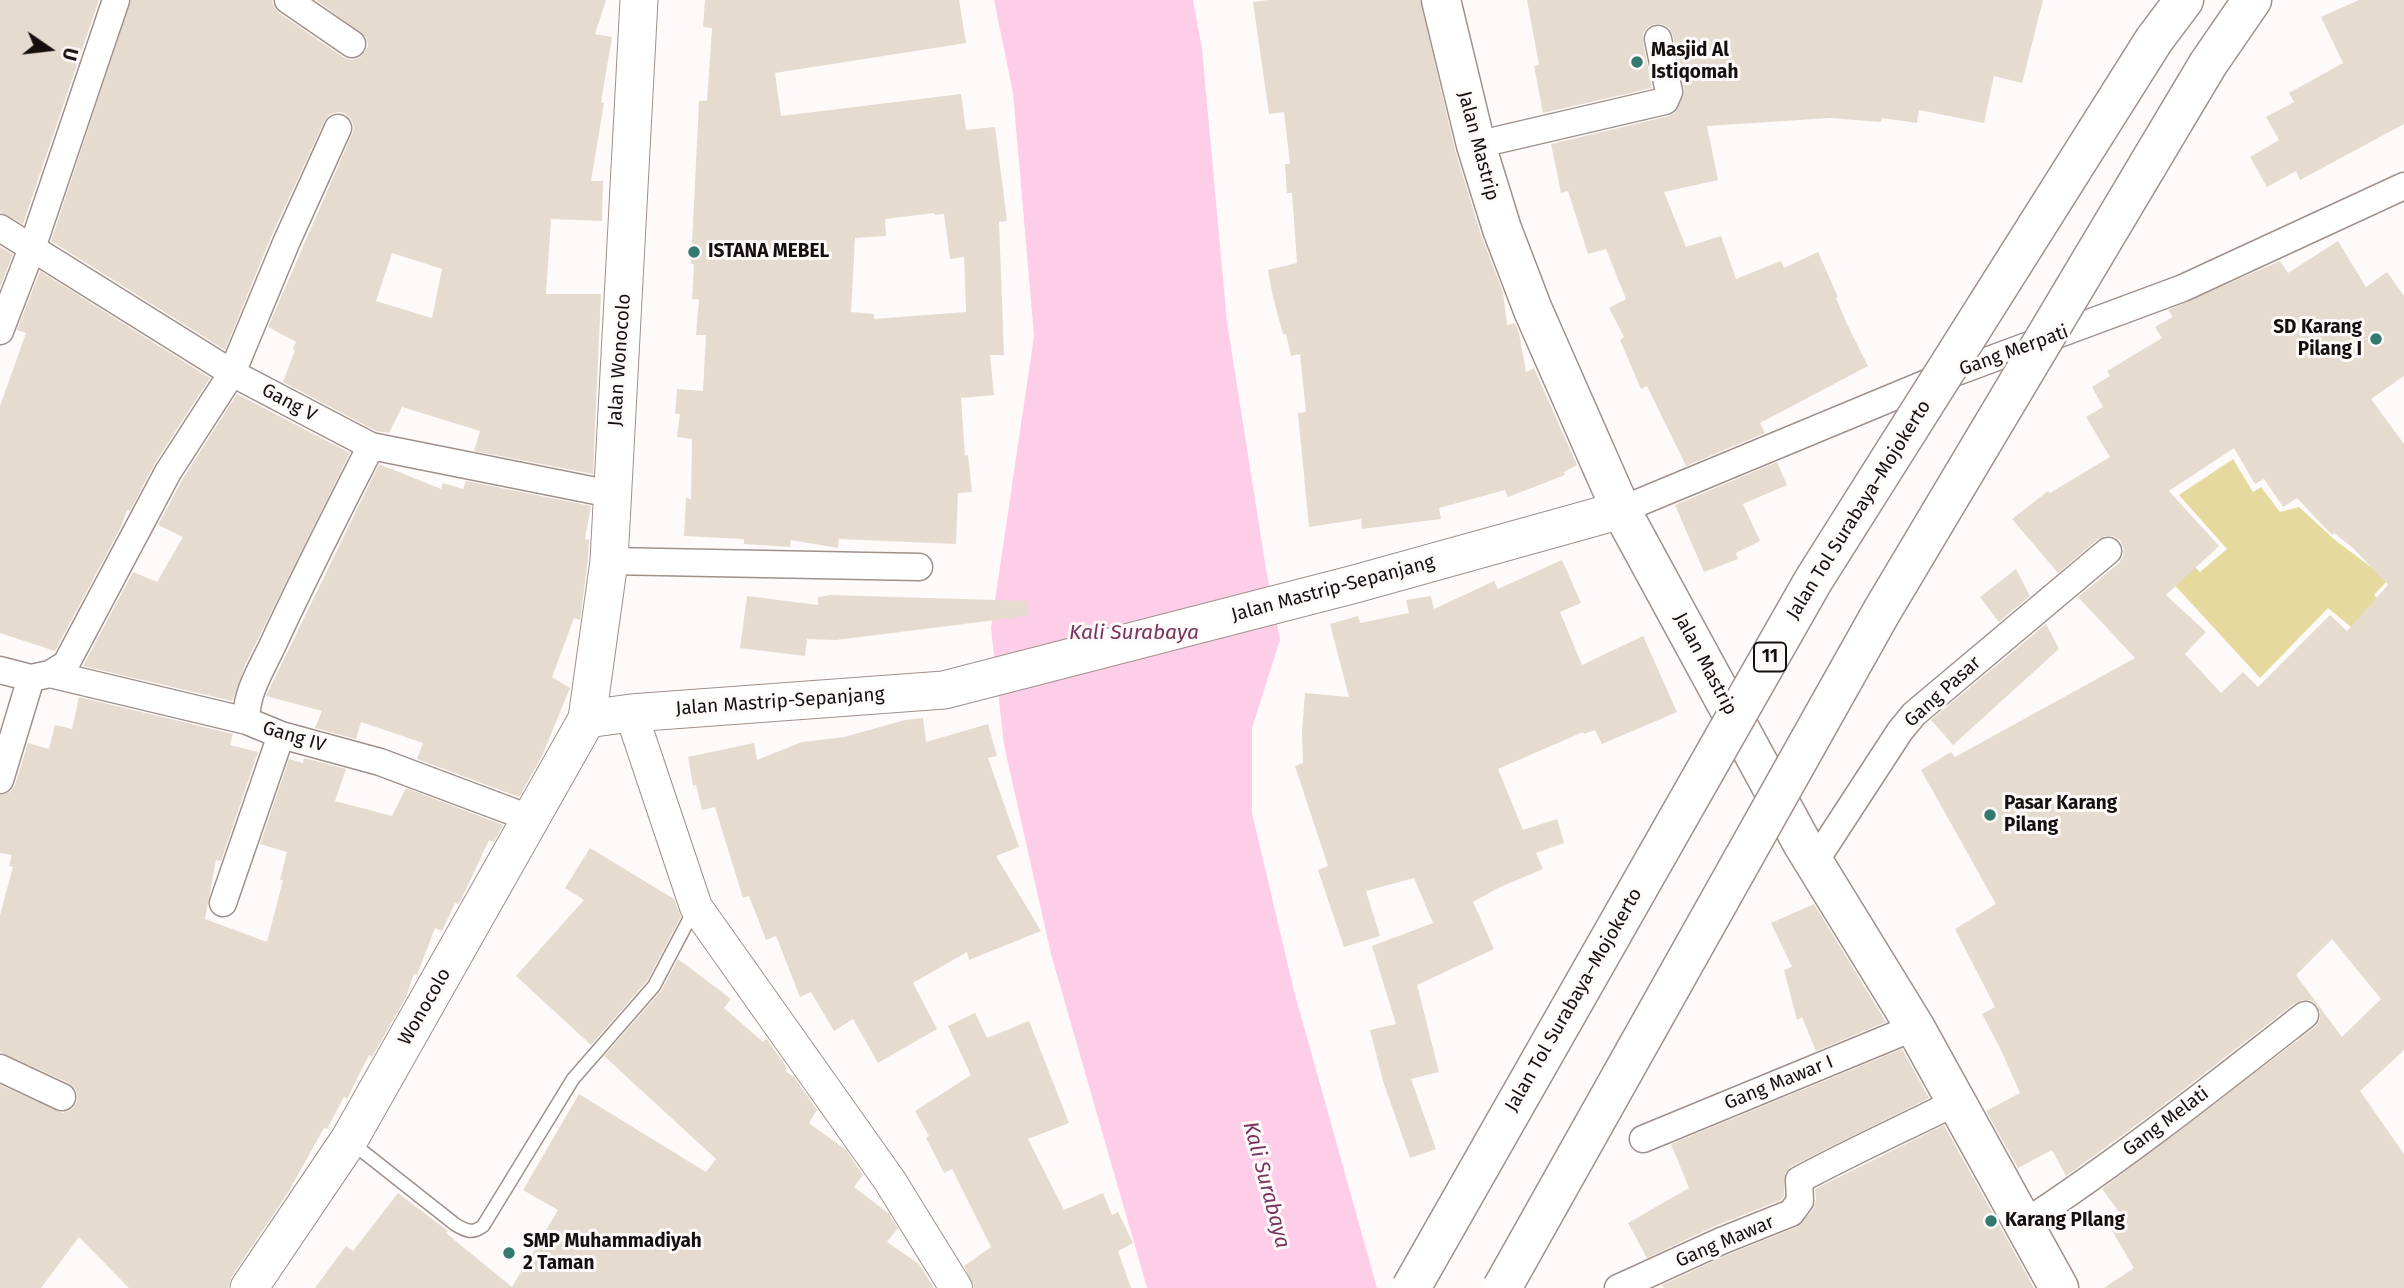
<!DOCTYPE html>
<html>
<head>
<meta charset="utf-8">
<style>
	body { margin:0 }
	#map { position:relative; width:2404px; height:1288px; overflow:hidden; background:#fefaf9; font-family:"Fira Sans",sans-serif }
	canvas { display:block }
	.north { position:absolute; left:14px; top:14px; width:70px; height:70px; -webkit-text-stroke:5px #fefaf9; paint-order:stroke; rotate:104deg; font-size:19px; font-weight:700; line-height:28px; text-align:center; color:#150f0d }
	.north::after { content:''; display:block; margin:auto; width:24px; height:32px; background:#150f0d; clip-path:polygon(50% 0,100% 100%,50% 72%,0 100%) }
</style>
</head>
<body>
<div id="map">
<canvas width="2404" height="1288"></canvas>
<div class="north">U</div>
</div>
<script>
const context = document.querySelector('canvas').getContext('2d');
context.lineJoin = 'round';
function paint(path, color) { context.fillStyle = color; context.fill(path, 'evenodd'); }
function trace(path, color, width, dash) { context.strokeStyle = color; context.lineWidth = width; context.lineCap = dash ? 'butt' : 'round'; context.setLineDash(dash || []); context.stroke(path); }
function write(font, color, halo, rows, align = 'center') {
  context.font = font + ' "Fira Sans",sans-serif'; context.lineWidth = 6; context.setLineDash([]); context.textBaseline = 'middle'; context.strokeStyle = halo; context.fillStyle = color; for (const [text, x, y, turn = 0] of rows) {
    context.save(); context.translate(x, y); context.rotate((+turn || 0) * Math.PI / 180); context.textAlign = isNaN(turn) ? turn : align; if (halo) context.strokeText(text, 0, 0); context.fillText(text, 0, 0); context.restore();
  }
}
paint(new Path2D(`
	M2233,459L2253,492L2261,487L2280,512L2299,507L2335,540L2388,580L2374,595L2392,612L2404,671L2328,608L2260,678L2158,567L2176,549L2200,572L2227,549L2179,495Z`), '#e5d99e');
paint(new Path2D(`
	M994,0H1193L1202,49L1227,322L1266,569L1280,640L1252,728V813L1294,991L1377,1288H1147L1051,954L1004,745L991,628L1034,336L1013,93Z`), '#fecee9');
paint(new Path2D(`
	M0,0H99L23,224L0,212Z
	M131,0H272L274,7L279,13L343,57L351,60L359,58L365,52L368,45L366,37L316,0H606L595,34L612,37L601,102L604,103L591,181H603L602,221L551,219L546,294H601L593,474L474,451L480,431L402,407L389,433L376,431L283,382L295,350L293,349L296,342L268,327L352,134L354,127L351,119L344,113L337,112L329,115L324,122L271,237L225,350L51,241ZM392,253L442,269L432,318L376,301Z
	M705,0H959L966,43L775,73L781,116L961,94L966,130L995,127L1007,221L999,222L1004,355H990L994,395L961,398L965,456L968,455L972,492L958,493L956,544L839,539L838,548L791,540L790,547L744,544V539L684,536L686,498L691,499L692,439L677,437L680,414H675L677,389L703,391L706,335H696L699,299H692L694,264H691L699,101H707L712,28L703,27ZM934,213L935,215L944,214L950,259L964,257L966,312L874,319V314L851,312L855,238L886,236L885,219Z
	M1268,0H1420L1455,150L1481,235L1503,292L1507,325L1515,323L1519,333L1526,372L1534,368L1577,465L1564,472L1565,475L1508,497L1505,490L1439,508L1441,519L1362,529L1361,519L1309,527L1298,413L1306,412L1300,354L1291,356L1286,334H1283L1273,297L1268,270L1297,263L1292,193H1287L1285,164H1290L1284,112L1269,114L1253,2Z
	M1527,0H2043L2022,83L1994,76L1984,123L1919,110L1917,123L1882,118L1881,122L1830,118L1707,126L1718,180L1664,192L1686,247L1721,236L1736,279L1781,261L1784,268L1818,252L1838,297L1836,298L1847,324L1868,366L1760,423L1765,433L1686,466L1647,386L1641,389L1620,340L1624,337L1609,308L1626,299L1606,249L1588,254L1568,191L1561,193L1551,144L1669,116L1675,113L1683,98L1684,90L1673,36L1669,28L1662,24H1654L1648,27L1643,33V42L1652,88L1543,113L1534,66L1539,65Z
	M2359,0H2404V124L2300,180L2296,171L2267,187L2250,157L2279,140L2266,117L2294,102L2289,93L2343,63L2321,17Z
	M2338,241L2366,287L2387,272L2404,296V376L2371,399L2404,444V1050L2360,1091L2404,1154V1288H2104L2134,1268L2108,1224L2122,1216L2102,1189L2315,1027L2320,1020V1012L2317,1005L2310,1000H2302L2295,1003L2157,1110L2066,1176L2052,1150L2018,1168L1986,1111L2020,1093L2001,1050L1982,1014L1995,1007L1955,929L1996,904L1921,770L1951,752L1955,757L2135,658L2078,597L2119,563L2123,556L2124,549L2120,540L2113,536H2105L2098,539L2058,573L2012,519L2048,491L2050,493L2110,457L2086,417L2103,407L2092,387L2110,376L2107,371L2162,338L2155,327L2173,317L2168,310L2280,261L2288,273ZM2234,448L2255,484L2264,479L2283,507L2297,498L2332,535L2334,533L2353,548L2388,585L2347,631L2330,615L2258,687L2243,672L2221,693L2185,654L2206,632L2166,595L2219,546L2169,491ZM2332,939L2381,999L2342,1037L2296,975Z
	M0,247L13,254L0,287Z
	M40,271L210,378L155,463L130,511L127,510L121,527L55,651L0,633V406L26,333L17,330Z
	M237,394L350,453L246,663L232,701L83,666L133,572L157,582L183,537L158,525L182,480Z
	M1777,462L1787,485L1743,504L1760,541L1736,553L1738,559L1704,572L1675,505Z
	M379,464L441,489L443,483L463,489L466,481L591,506L585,539L589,540L588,559L580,620L574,618L552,677L570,688L542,756L519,797L417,759L423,743L361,722L356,739L315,728L322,711L266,696Z
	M1562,560L1581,603L1560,612L1582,665L1643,636L1677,712L1602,744L1595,730L1584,734L1583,732L1498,769L1523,830L1557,819L1564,843L1536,853L1543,869L1498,888L1473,902L1494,949L1417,985L1439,1072L1411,1079L1436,1149L1410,1158L1383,1081L1370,1030L1396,1024L1372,946L1433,923L1414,878L1366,891L1380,936L1344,947L1318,870L1328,866L1295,766L1303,763L1302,733L1305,693L1349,697L1330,624L1358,616L1360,623L1409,613L1406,600L1431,596L1434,609L1494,581L1498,589Z
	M2016,569L2030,596L1999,622L1980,597Z
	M831,595L1027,601L1028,616L836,640L807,639L805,656L740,648L747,596L818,605V597Z
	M2046,624L2059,649L1953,745L1931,720Z
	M79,697L233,734L230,745L258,752L221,861L216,860L205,919L267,942L283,880H280L287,852L260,844L289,759L303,763L304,758L346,769L335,801L392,816L406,788L503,825L494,842L489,840L462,898L458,904L455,903L442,931L435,928L417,975L414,974L406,997L372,1057L369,1055L347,1099L344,1097L327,1129L324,1128L289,1191L232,1276L228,1288H129L79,1237L41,1288H0V1085L63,1113L72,1109L76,1103L78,1096L75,1089L69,1083L0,1052V915L13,867L9,866L12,855L0,853V795L10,792L15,785L28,743L49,749L55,725L72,729Z
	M923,718L926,742L988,724L997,756L988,758L1019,847L996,856L1041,931L969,960L967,952L913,983L937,1029L878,1063L853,1019L834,1031L811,992L800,997L776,936L766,940L749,896L743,898L715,807L702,810L696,785L693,786L688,757L754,743L757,760L802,742L844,737L905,720Z
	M590,848L674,899L681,917L647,981L591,1045L516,976L584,900L565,888Z
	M1814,904L1886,1022L1816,1051L1802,1017L1797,1020L1784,970L1792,967L1771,923Z
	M678,959L731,999L724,1008L763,1042L766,1038L787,1068L785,1071L794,1077L817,1110L809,1123L846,1150L863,1175L854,1187L888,1213L898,1228L887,1242L919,1264L934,1288H315L346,1246L353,1251L398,1193L448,1231L446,1233L512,1287L558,1210L523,1190L579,1094L706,1172L716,1159L604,1056L661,991Z
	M975,1013L987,1038L1029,1021L1069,1123L1028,1139L1064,1210L1103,1193L1112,1215L1118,1212L1133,1243L1118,1251L1131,1288H974L964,1266L991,1247L952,1169L944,1173L926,1138L929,1136L915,1111L971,1075L948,1026Z
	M1902,1049L1929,1098L1792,1166L1785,1173L1784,1196L1781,1200L1715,1226L1647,1258L1628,1223L1689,1188L1671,1144Z
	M1944,1125L2034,1288H1664L1662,1285L1727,1255L1797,1227L1813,1210L1816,1200L1815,1189Z`), '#e6dbcf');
const service = new Path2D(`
	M352,1143L456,1225C467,1231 472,1234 483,1226L573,1079L654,986L694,910`);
const minor = new Path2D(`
	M288,0L352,44
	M1476,145L1665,101L1669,92L1658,39
	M0,228L232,373L371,446L611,494
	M0,331L32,248L116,0
	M1621,510L1927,383L2183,288L2404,186
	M609,561L919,567
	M0,670L31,678
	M50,674L247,721L281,735L380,762L532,819
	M247,721C244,694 264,665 275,640C305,575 338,511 371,446
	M0,780L31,678L50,674L66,664L168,472L232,373L286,243L338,128
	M1814,863L1900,731L1914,714L2108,551
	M223,903L281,735
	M0,1068L62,1097
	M1643,1139L1915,1027
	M2023,1224C2121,1160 2213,1087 2305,1015
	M1618,1288L1721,1241L1791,1213L1800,1201L1799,1180C1851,1152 1904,1128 1956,1102`);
const tertiary = new Path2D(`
	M631,713L696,907L890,1181L956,1288`);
const secondary = new Path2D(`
	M587,719L631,713L944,690L1355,584L1621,510
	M249,1288L349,1140L587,719L609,561L639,0`);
const primary = new Path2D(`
	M1441,0L1476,145L1502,229L1533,310L1621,510L1802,843L1915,1027L2059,1288`);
const motorway = new Path2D(`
	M2154,40L2184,0
	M2208,64L2252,0`);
trace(service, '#9f908a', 15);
trace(minor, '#9f908a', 29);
trace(tertiary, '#9f908a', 34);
trace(secondary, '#9f908a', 39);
trace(primary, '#9f908a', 41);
trace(motorway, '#9f908a', 41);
trace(service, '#fff', 12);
trace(minor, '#fff', 26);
trace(tertiary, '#fff', 32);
trace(secondary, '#fff', 37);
trace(primary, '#fff', 38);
trace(motorway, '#fff', 38);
const motorwayBridge = new Path2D(`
	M1411,1288L1813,581L2154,40
	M1502,1288L1882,611L2208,64`);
trace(motorwayBridge, '#9f908a', 41, []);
trace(motorwayBridge, '#fff', 38);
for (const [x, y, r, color] of [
	[1637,62,7,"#347a70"],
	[694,252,7,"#347a70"],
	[2376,339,7,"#347a70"],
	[1990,815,7,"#347a70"],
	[1991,1221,7,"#347a70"],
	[509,1253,7,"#347a70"]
]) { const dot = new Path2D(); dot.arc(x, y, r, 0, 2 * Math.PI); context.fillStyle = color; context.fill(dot); trace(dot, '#fefaf9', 2.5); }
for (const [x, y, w] of [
	[1770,657,32]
]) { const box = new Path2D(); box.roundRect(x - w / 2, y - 14.5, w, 29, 5); context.fillStyle = '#fefaf9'; context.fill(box); trace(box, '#150f0d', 2); }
write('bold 18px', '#150f0d', null, [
	["11",1770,657]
]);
write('bold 19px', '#150f0d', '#fefaf9', [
	["Masjid Al",1651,51],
	["Istiqomah",1651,73],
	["ISTANA MEBEL",708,252],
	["SD Karang",2362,328,"right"],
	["Pilang I",2362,350,"right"],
	["Pasar Karang",2004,804],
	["Pilang",2004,826],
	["Karang PIlang",2005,1221],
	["SMP Muhammadiyah",523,1242],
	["2 Taman",523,1264]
], 'left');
write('19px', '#150f0d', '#fefaf9', [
	["Jalan Mastrip",1478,146,75],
	["Gang Merpati",2014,351,-20],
	["Jalan Wonocolo",620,360,-86],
	["Gang V",289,403,28],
	["Jalan Tol Surabaya–Mojokerto",1859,510,-58],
	["Jalan Mastrip-Sepanjang",1333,589,-15],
	["Jalan Mastrip",1705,664,62],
	["Gang Pasar",1943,692,-42],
	["Jalan Mastrip-Sepanjang",780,702,-4],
	["Gang IV",294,737,17],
	["Jalan Tol Surabaya–Mojokerto",1574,1000,-60],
	["Wonocolo",425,1007,-60],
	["Gang Mawar I",1779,1083,-22],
	["Gang Melati",2166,1122,-37],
	["Gang Mawar",1725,1242,-23]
]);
write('italic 21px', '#78345f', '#fefaf9', [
	["Kali Surabaya",1134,633],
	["Kali Surabaya",1266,1185,75]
]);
</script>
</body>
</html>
